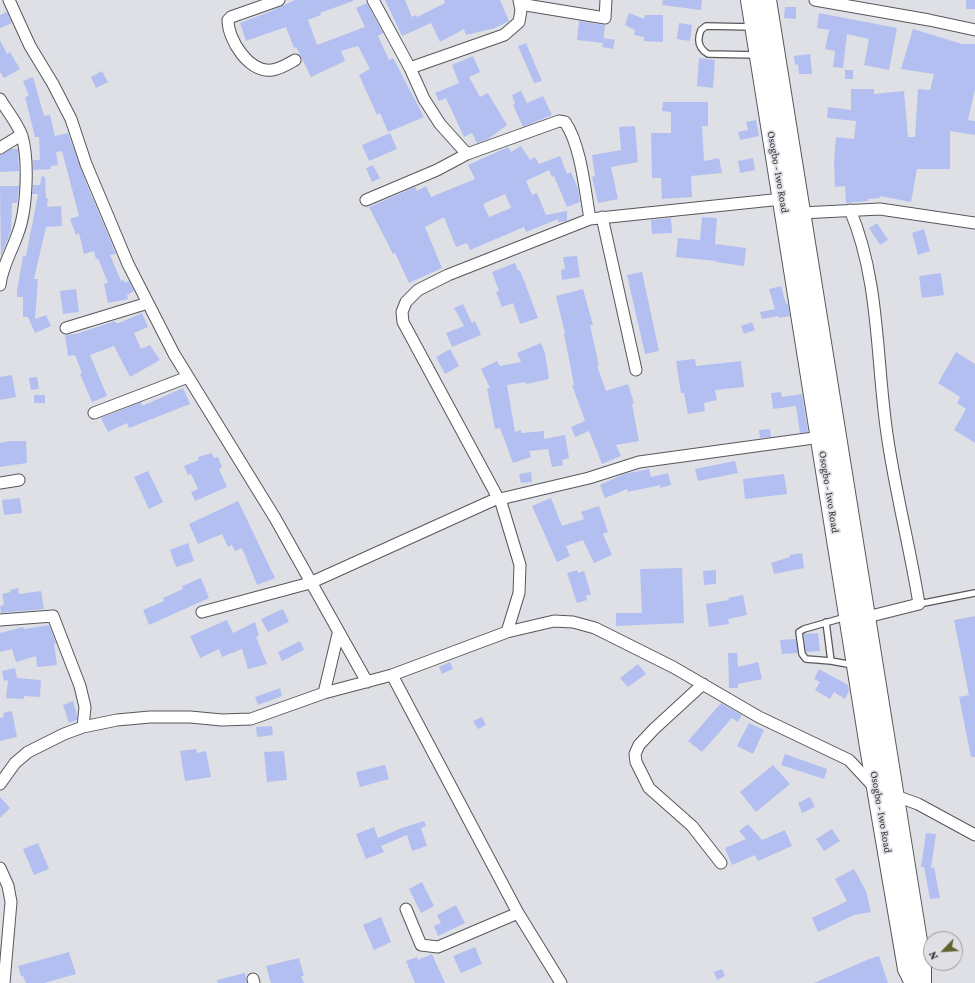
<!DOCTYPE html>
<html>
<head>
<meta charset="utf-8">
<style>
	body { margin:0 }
	#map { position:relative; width:975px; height:983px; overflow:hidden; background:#dfe0e5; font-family:"Crimson Pro",serif }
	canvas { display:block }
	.north { position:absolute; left:923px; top:931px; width:40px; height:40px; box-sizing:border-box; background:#dfe0e5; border:1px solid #999a9e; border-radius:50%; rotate:245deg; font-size:11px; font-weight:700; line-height:16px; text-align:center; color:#313133 }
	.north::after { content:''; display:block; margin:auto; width:14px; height:18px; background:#61612e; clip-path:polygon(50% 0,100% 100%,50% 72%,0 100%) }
</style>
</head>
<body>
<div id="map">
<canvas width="975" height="983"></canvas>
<div class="north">N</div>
</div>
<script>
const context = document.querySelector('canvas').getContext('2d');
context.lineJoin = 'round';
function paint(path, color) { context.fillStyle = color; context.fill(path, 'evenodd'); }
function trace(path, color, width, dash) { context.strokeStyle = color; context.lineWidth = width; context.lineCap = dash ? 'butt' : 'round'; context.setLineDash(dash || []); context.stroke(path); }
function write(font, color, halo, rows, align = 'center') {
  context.font = font + ' "Crimson Pro",serif'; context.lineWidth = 3.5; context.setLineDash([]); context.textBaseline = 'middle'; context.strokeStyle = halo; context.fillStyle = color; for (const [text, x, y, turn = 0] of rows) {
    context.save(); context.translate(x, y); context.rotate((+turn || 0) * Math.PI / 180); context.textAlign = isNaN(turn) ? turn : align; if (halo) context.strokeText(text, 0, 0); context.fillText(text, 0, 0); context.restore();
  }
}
paint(new Path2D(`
	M295,0H353V1L320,13L321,15L308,20L317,45L365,27L356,8L367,3L383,33L378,36L389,60L393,58L424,117L388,132L380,113L377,115L359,75L370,69L358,46L341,51L345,61L311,77L296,47L294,48L286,27L246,41L240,23L269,12Z
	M385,0H405L412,17L416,15L417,17L445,3L444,0H500L509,21L495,28L466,35L464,29L440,42L431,23L402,36Z
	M663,0H702L701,10L662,5Z
	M966,0H975V9H966Z
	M785,7H796V19L784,18Z
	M7,12L12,23L0,28V15Z
	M629,13L644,19L645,15H663V42L644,41V37L634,35L635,30L625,25Z
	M819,13L897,28L889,70L864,65L869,39L847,34L843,68L833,67L835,51L825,49L829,30L817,28Z
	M579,21L605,25L603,43L577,40Z
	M679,23L692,25L690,41L677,39Z
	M913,29L962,44H975V89L968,120L975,121V135L950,131V169H917L911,202L880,196V198L868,199V201L846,203L845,186L835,187L834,161L836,137L854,139L856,121L827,118L828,107L851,110V89H874V94L904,91L908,137H915L918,89L930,90L934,74L901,69Z
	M604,38L615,40L613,49L602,47Z
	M0,40L7,54L10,52L20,69L4,78L0,72Z
	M526,43L542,81L534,83L518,46Z
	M810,54L812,74H799L798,64L795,65L794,56Z
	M473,56L480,72L469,77L480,97L488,93L507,125L488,139L477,143L472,133L464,137L446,98L439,101L435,93L459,83L452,65Z
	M699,58L715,60L713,88L697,86Z
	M845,70H853V79H845Z
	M102,71L108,82L96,88L91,77Z
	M33,77L44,116L50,115L55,136L68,133L87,185L116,254L110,255L121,281L124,280L125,283L129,281L134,291L127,295L128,299L108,303L104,284L108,283L98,258L96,259L94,251L84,254L79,233L76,235L70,219L79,216L62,151L56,152L58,165L51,166V169L33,170V160H40L39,137H35L25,97L29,96L23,81Z
	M521,91L527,103L543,96L552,115L523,127L513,105L515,104L512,95Z
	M663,102H708V126H702L704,161L719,158L722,173L691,176L692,197L662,199L661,178H652L651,133H671V112L662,111Z
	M756,120L759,136L740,140L738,132L748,130L746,122Z
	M635,126L638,162L611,167L618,199L598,203L592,177L595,176L592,155L621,150L619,127Z
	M390,133L397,149L369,161L362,145Z
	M521,146L530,160L535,157L539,164L560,156L567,174L571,172L578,189L580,202L567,207L554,176L552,177L549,170L526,181L532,195L537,193L546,215L567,211V221L558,222V219L526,232L524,227L470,250L467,243L456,247L444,217L425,227L442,268L409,283L395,253L393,254L369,207L415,187L417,191L426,186L431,197L475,179L468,165L508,147L511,152ZM505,194L511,208L489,217L483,204Z
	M11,149H18L19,171L0,172V155Z
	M753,158L755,170L740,173L738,161Z
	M373,165L380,178L372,182L366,168Z
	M42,176L45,177L46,198L48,199L47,207L61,206L62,226L46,227L34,279H38L35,319L46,315L51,326L35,333L28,317H23V297H17V291L23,256H26L38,194H32L33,185H40Z
	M0,186H19L17,203H12L11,231L1,256Z
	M702,217L717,218L715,244L746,248L744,266L716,262V261L676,257L678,238L700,240Z
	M671,218L672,233L652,234L651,220Z
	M877,223L888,240L880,245L869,228Z
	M924,229L930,251L918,255L912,233Z
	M577,256L580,277L562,280L561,270L565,269L563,257Z
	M515,263L518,271L520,270L538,318L520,324L513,303L502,307L496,292L499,291L492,272Z
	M642,272L659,351L645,354L627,275Z
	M941,273L944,295L922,298L919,276Z
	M781,286L786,304H788L790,316L779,318V316L762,319L760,312L775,309L769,289Z
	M76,289L79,312L63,314L60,291Z
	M583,289L593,325H590L599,366H597L606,391L628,384L634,403L632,404L639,441L616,445L621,456L602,464L589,431L575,437L571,427L585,421L572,385H574L564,334L565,333L556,296Z
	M463,304L472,323L475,321L481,335L452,347L446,333L464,326L454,308Z
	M142,313L148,327L134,333L141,349L150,345L160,360L130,377L114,346L90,355L107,396L92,402L80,374L82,373L75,355L68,356L65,335L76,334L115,321L116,323H119Z
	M752,322L755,330L744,334L741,326Z
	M541,343L545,353L549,379L526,384V382L507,385L515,432L521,430L522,433L544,431V439L565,435L569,458L562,460L563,465L552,467L548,449L529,451L531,457L513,463L500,428L495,429L487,388H490L481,369L497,361L500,366L521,362L517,353Z
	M450,349L459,366L445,374L436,357Z
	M956,352L975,364V443L954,430L966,409L957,403L960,397L938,383Z
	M695,359L696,366L741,361L744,387L715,390L717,400L704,403L705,411L688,414L684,393H681L676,361Z
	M12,375L16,397L0,400V377Z
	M37,377L39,389L31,390L29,378Z
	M183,388L190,404L129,428L127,423L108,432L101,418L141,402L142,406Z
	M781,392L782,397L802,394L808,432L800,433L796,406L773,409L771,393Z
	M34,395H45V403H34Z
	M770,429L771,437L760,438L759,430Z
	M9,441H26L27,463L0,467V443Z
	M212,453L214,458L218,457L222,467L219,469L227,487L195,501L191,492L198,489L191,474L188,475L184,466L199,460L198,457Z
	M735,461L738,473L698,481L695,469Z
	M649,469L651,477L668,473L671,485L660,488V485L628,492L627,489L605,498L600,485L624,474Z
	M148,471L163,502L149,509L134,477Z
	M531,472L532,482L521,483L519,474Z
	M784,474L787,494L745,499L743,479Z
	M20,498L22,513L4,515L2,500Z
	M551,498L562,526L584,519L581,512L599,506L608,532L603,534L612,555L594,563L583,540L566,546L570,556L557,562L532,506Z
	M238,501L275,578L257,585L242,548L235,551L232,545L228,547L222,534L198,544L189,524Z
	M188,543L194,561L176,567L170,550Z
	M802,553L804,568L774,574L771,563L790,557V555Z
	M682,568L684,623L616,626V613H642L640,569Z
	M577,570L578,573L584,571L591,594L586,596L587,600L577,603L567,573Z
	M716,570V584L704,585L703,571Z
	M201,578L209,598L149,625L143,610L164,601L163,598L183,589L182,586Z
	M18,588L19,594L41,591L44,609L1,613L0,606L4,605L2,594L11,592L10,590Z
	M743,595L747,615L728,619L729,624L709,627L706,604L729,600L728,598Z
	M283,609L289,622L268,632L261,619Z
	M975,616V757H971L959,697L969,695L954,620Z
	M227,620L233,633L255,622L259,636L256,637L267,664L248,669L242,649L222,657L219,649L200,658L190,636Z
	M49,625L56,643L54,644L57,665L37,667L36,656L16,662L12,649L0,652V633L23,627L24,629Z
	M818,633L820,651L806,652L804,634Z
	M796,639L798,653L782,654L780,640Z
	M300,641L304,650L282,661L278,652Z
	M728,653H737L738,667L758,662L762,679L738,684V688H729Z
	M450,662L453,669L442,674L439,667Z
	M638,664L646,674L628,687L620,678Z
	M15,668L17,678L41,680L40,697L24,696V699L6,698L8,680L4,681L2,671Z
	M819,669L848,685L849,691L845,699L834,692L830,699L815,690L820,682L814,679Z
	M280,688L282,696L258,705L255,697Z
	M73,701L77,715V720L69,723L63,705Z
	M721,703L742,715L738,722L732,718L702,752L688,741Z
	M12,711L17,737L0,741V718L4,717L3,713Z
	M482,717L486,725L478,729L473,721Z
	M749,723L764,730L753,754L737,746Z
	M272,726L273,735L257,737L256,727Z
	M196,749L197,753L206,751L211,777L185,781L180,751Z
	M284,751L287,780L267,782L264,752Z
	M785,754L827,769L824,779L781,765Z
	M385,765L389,779L360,787L356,772Z
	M773,765L790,784L756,812L740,792Z
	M0,797L10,808L0,818Z
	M810,797L815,807L802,813L798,803Z
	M424,821L426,826L421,828L427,846L412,851L407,835L381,846L384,852L366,859L356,834L374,827L378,838L402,828Z
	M748,824L762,840L785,830L792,846L758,861L755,855L732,865L725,848L746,839L739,831Z
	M832,829L840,841L824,851L816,839Z
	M926,833L936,834L931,868L934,867L940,898L930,899L924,867H921Z
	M38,843L49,869L34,875L23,849Z
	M854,869L866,891L871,912L854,915L818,932L812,918L847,901L835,879Z
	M422,882L434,906L421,913L409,889Z
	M456,905L465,923L438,936L434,926L441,923L437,915Z
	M381,917L391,942L374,950L363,925Z
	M475,947L482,964L461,973L453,956Z
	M69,952L76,974L44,983H26L23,976H21L18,966Z
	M432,954L445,983H415L406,961L417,957L418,960Z
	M879,956L888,983H814L869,959Z
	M299,958L304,976H301L304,983H271L266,966Z
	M722,969L725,976L717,980L714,972Z
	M245,973L247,983H218L217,980Z`), '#b3bff0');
const lane = new Path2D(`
	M752,27L706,26L701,30C697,40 698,48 708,54L757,55
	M919,604L975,593
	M846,617L804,629L799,632L802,654L806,659L831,661L853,665
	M826,622L831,661`);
const street = new Path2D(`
	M9,0L30,46L53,84L71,119L86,164L128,264L174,354L275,518L367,682
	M279,0L231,17L228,20C228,40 249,73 272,70C280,69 288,64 295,60
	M373,0L410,68L424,99L440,124L467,154
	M815,0L929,20L975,30
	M520,4L605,18L606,0
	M410,68L504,35L519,22L521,10L519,0
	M0,99C7,111 18,124 22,136C29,160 27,210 18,233C12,251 2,266 0,285
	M0,148L21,135
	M366,200L437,170L467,154L559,121L565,122C581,145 585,191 590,219
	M850,210C880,280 876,360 887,434C895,491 910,547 919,604L867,617
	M801,213L880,209L975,223
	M602,217L636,370
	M66,328L148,303
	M94,413L188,377
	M0,483L19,480
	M498,498L403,322L402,312L406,302L418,290L448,275L590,219L782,199
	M500,499L520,565L519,593L507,632
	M202,612L310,583L498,498L500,499L589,478L639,462L821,437
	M0,620L53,616L80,686L85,707L83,727
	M392,675L518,913L561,983
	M703,684L654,729L639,745L635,754L636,762L649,788L692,826L721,863
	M324,693L338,634
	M0,784L15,763L28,752L64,734L83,727L117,720L150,717H190L222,720L251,719L324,693L392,675L507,632L554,621L573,622L595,628L673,667L759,717L849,760L875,788
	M896,796L918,804L975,835
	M0,868L8,886L11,902L4,983
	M406,909L421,945L438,947L518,913
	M253,979L254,983`);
const primary = new Path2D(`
	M750,0L869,747L907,969L914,983
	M767,0L922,966V983`);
trace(lane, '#56575b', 8);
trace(street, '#56575b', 13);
trace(primary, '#56575b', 20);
trace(lane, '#fff', 5.5);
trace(street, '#fff', 11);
trace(primary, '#fff', 18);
write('11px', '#313133', '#dfe0e5', [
	["Osogbo - Iwo Road",778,172,80],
	["Osogbo - Iwo Road",829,492,81],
	["Osogbo - Iwo Road",881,812,80]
]);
</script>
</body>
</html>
